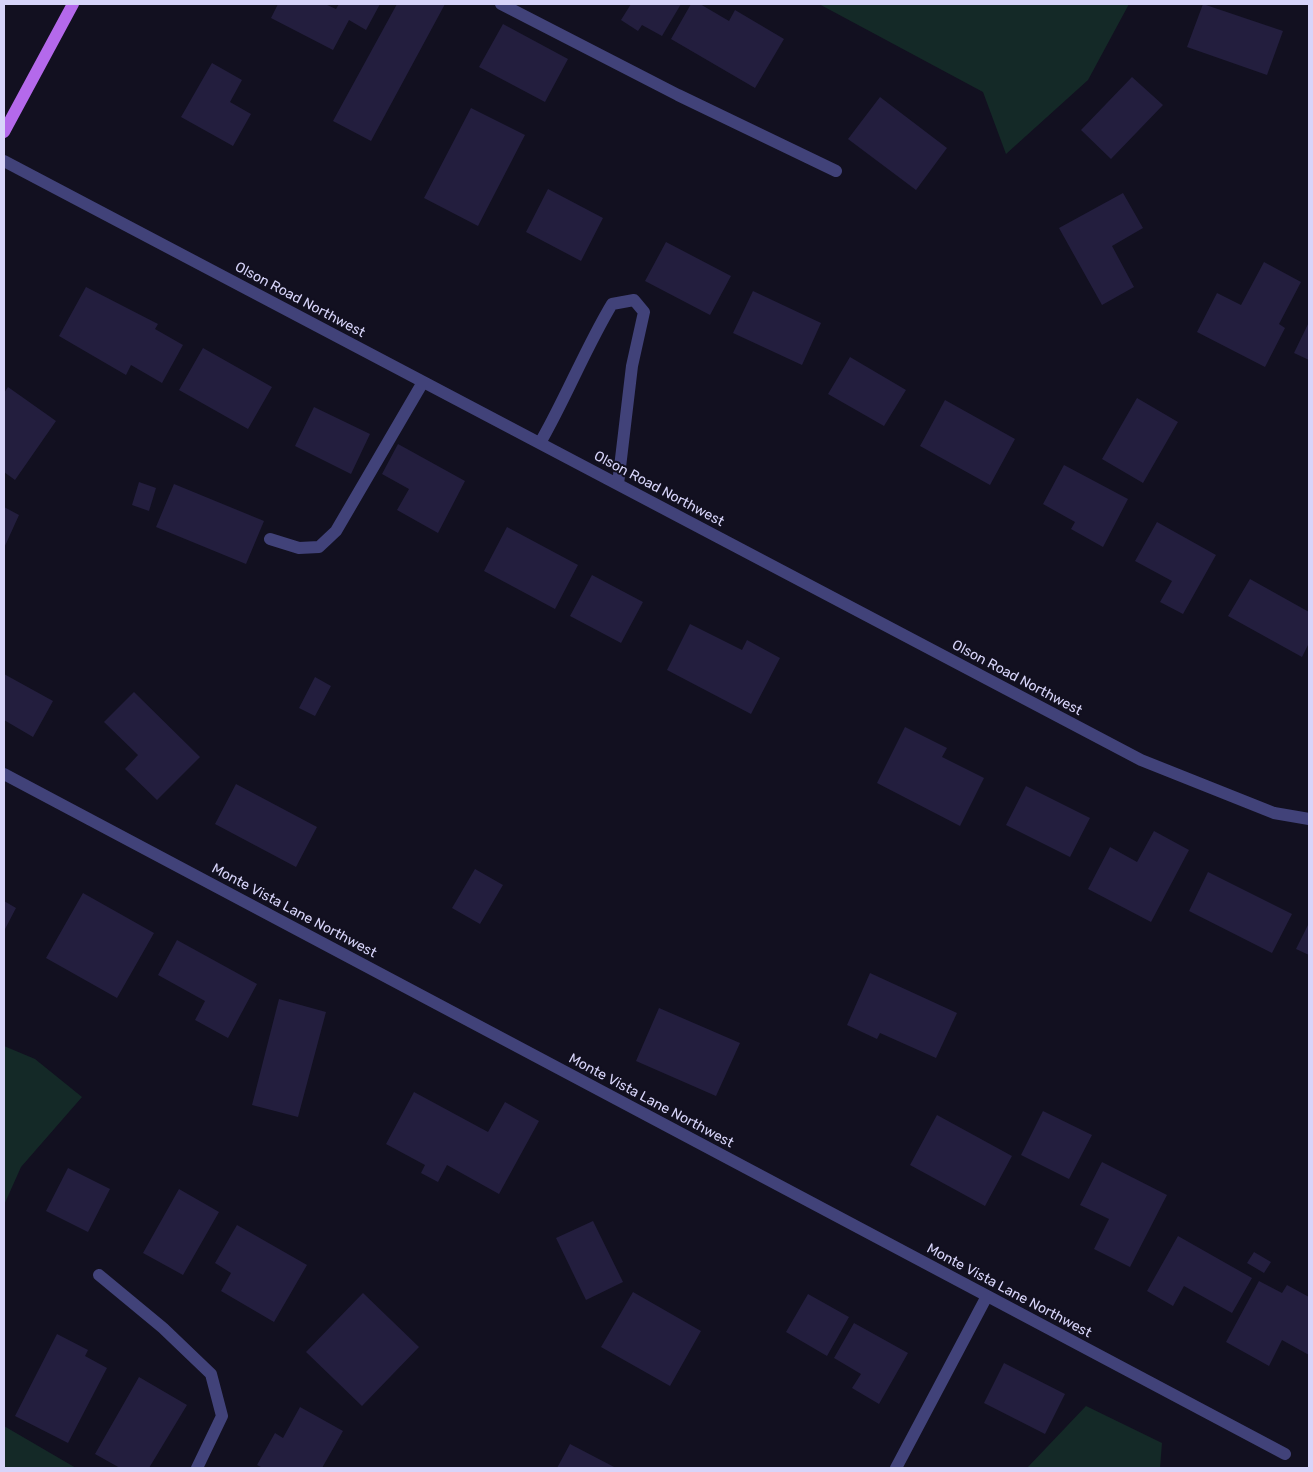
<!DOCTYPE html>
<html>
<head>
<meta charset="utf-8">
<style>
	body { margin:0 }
	#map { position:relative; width:1313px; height:1472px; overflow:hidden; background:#121020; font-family:Rubik,sans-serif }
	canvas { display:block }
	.frame { position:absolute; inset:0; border:5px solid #d7d4f9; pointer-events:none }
</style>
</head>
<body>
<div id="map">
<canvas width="1313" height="1472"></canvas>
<div class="frame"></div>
</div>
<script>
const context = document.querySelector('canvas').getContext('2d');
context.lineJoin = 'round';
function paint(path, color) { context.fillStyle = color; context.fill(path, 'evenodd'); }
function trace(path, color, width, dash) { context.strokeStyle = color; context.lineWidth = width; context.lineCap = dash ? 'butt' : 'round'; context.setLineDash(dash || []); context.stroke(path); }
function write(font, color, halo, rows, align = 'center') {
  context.font = font + ' Rubik,sans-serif'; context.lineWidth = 4; context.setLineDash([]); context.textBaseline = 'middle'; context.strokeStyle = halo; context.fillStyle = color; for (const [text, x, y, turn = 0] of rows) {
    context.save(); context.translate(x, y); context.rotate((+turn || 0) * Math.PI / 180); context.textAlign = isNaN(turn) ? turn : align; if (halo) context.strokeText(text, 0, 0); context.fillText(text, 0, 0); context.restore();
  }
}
paint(new Path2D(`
	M819,4H1129L1088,80L1006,154L983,92Z
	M4,1046L35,1059L82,1097L21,1167L4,1205Z
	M1086,1406L1162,1443L1160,1468H1027Z
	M4,1426L76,1468H4Z`), '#142927');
paint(new Path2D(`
	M278,4H325L336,9L339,4H380L366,30L349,20L333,50L271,18Z
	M397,4H445L371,141L333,121Z
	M631,4H681L662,36L642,25L638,31L621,20Z
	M691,4H700L729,21L735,10L784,39L755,88L671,39Z
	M1203,4L1283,31L1267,75L1187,47Z
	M503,24L568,59L545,102L479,67Z
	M212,63L242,80L230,102L251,114L233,146L181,117Z
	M1132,77L1163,105L1111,159L1081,130Z
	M880,97L947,148L916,190L848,139Z
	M471,108L525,135L478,226L424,198Z
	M548,189L603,218L581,261L526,232Z
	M1123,193L1143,228L1112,246L1134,287L1102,305L1059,228Z
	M666,242L731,276L710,315L645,281Z
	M1264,262L1301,282L1279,324L1285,328L1265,367L1197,332L1217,293L1241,305Z
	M86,287L158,324L155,329L183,345L162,383L131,365L126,375L59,336Z
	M753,291L821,323L802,365L733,333Z
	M1309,322V360L1294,353Z
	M203,348L272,387L248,429L179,390Z
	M850,357L906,390L884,426L828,394Z
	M8,387L56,421L15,480L4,472V393Z
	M1137,398L1178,422L1143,483L1102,459Z
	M945,400L1015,439L990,485L920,446Z
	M314,407L370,434L351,474L295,446Z
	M398,444L465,481L438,533L397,510L409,489L382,474Z
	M1064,465L1128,499L1103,547L1071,529L1075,522L1043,504Z
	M139,482L156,488L149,511L132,505Z
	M174,484L264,521L246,564L156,527Z
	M4,507L19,515L4,548Z
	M1157,522L1216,555L1183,614L1160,602L1172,581L1135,561Z
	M507,527L578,565L555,609L484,571Z
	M592,575L643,602L621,643L570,616Z
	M1250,579L1309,612V643L1302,657L1228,616Z
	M690,624L742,650L747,640L780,658L751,714L667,670Z
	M4,674L53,701L33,737L4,720Z
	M315,677L331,686L315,716L299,708Z
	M134,692L200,757L157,800L125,769L138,755L104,722Z
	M905,727L947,748L942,757L984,778L960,826L877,783Z
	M236,784L317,827L296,867L215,824Z
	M1026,786L1090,818L1070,857L1006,825Z
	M1154,831L1189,850L1151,922L1088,889L1110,847L1137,862Z
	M475,869L503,885L480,924L452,908Z
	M1208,872L1292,914L1272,953L1189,911Z
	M83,893L154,933L117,998L46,958Z
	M4,901L16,908L4,931Z
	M1309,923V955L1296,949Z
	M177,940L257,984L228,1038L195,1020L205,1001L158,975Z
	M870,973L957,1013L936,1058L880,1033L877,1039L847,1025Z
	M279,999L326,1012L298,1117L252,1105Z
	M659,1008L740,1043L716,1096L636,1061Z
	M414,1092L488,1132L505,1102L539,1121L499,1194L447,1165L438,1182L421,1173L425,1165L386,1144Z
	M1043,1111L1092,1135L1069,1179L1021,1155Z
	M937,1115L1012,1156L985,1206L910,1165Z
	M1102,1162L1167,1195L1130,1267L1094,1249L1109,1219L1080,1205Z
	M68,1168L110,1189L88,1232L46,1211Z
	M179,1189L219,1212L183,1275L143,1253Z
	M593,1221L623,1282L586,1300L556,1238Z
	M237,1225L307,1265L274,1322L221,1291L231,1273L215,1263Z
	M1178,1236L1252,1278L1232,1313L1184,1286L1173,1306L1147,1291Z
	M1254,1252L1271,1262L1264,1273L1247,1263Z
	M1259,1281L1282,1293L1287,1285L1309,1297V1355L1282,1340L1269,1366L1226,1342Z
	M633,1292L701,1331L670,1386L601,1347Z
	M363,1293L419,1347L362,1406L306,1352Z
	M808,1294L849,1317L827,1356L786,1332Z
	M854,1323L908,1353L879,1404L852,1388L861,1374L834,1358Z
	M57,1334L88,1350L85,1356L107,1368L68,1443L15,1416Z
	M1004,1363L1065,1394L1045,1434L984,1403Z
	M139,1377L187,1405L149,1468H120L95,1454Z
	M300,1407L343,1431L322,1468H263L257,1465L275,1433L283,1438Z
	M570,1444L616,1468H557Z`), '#231e3e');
trace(new Path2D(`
	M501,4L678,95L836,171
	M4,161L1141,760L1274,813L1309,819
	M540,443C566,398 585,349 612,304L634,300L644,312L632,366L618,484
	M270,539L299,548L319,547L336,531L423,382
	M4,774L1285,1454
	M99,1275L163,1328L211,1374L222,1416L197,1468
	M896,1468L987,1296`), '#414279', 12);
trace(new Path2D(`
	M4,132L73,4`), '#b469eb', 12);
write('14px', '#d7d4f9', '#121020', [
	["Olson Road Northwest",300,300,28],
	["Olson Road Northwest",659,489,28],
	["Olson Road Northwest",1017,678,28],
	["Monte Vista Lane Northwest",294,911,28],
	["Monte Vista Lane Northwest",651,1101,28],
	["Monte Vista Lane Northwest",1009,1291,28]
]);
</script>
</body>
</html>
